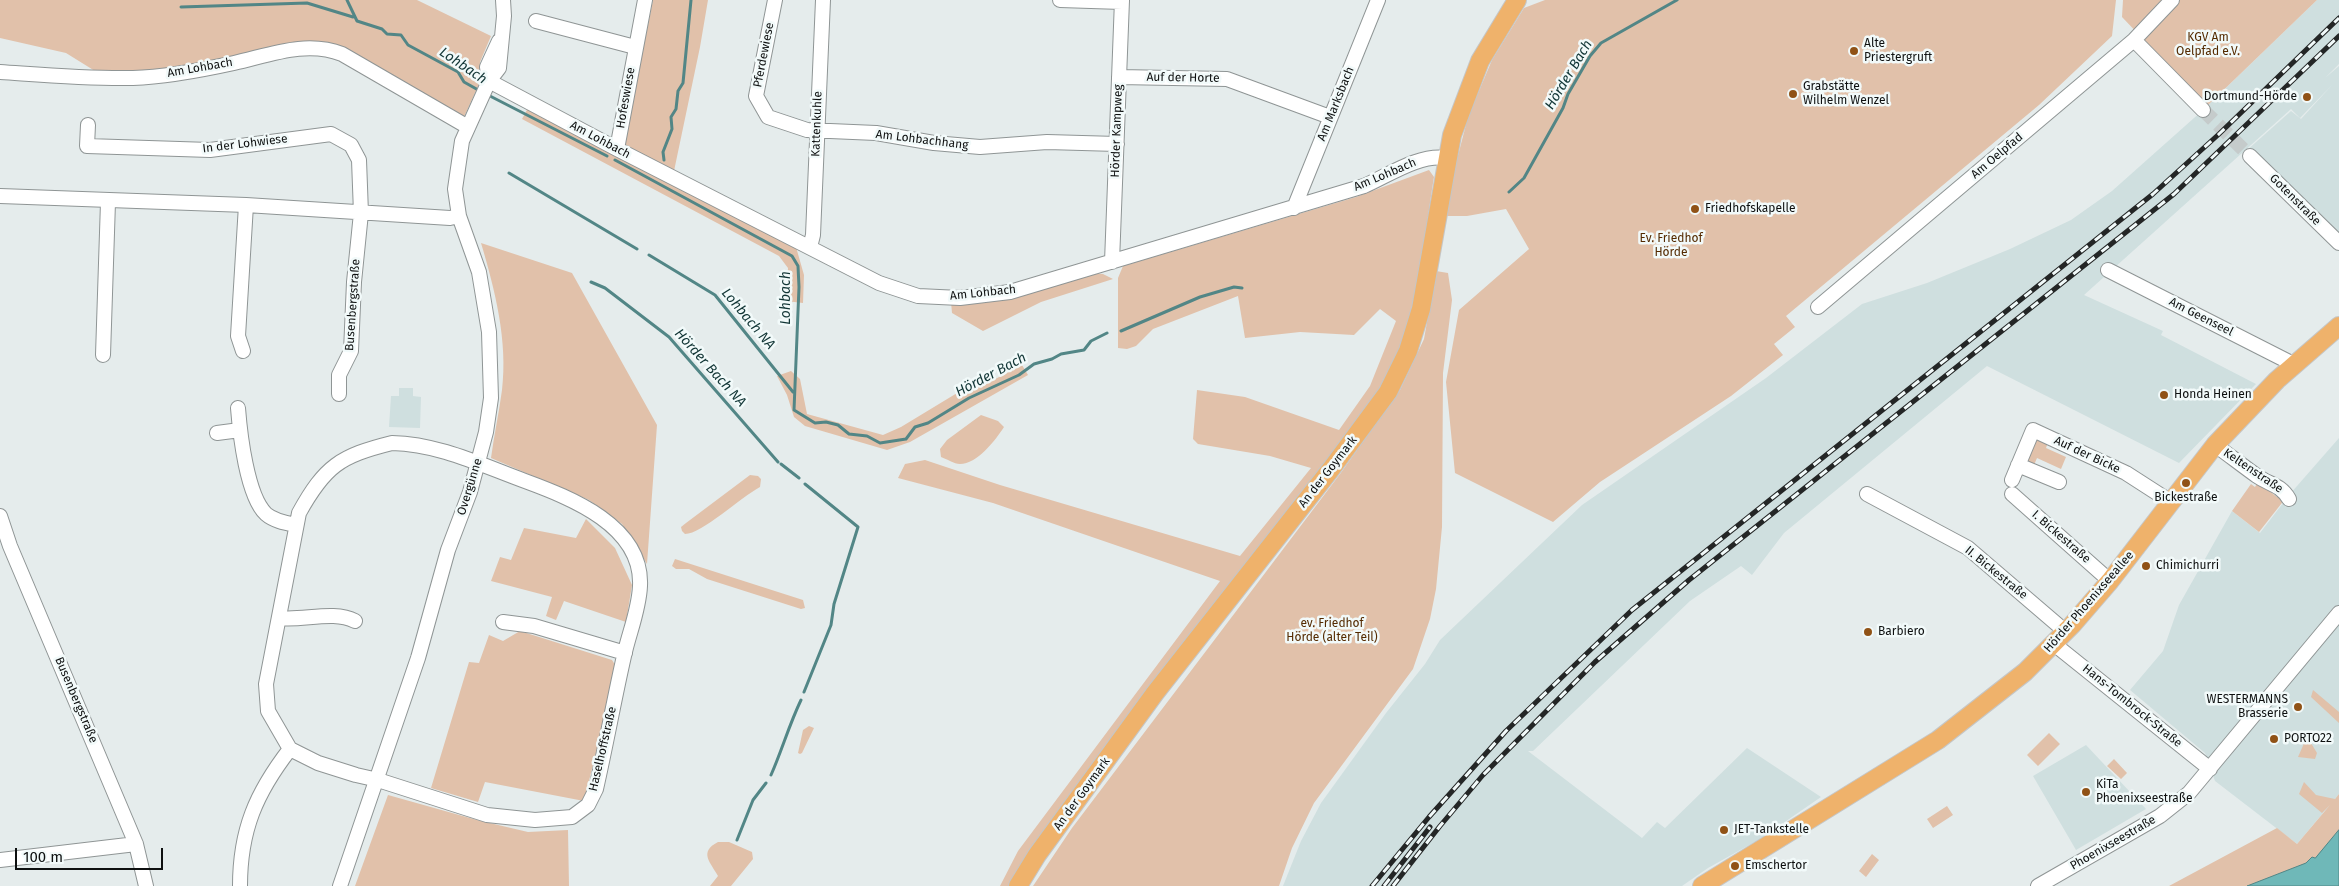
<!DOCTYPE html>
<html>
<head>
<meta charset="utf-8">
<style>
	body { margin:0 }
	#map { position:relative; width:2339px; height:886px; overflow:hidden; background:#e5ecec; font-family:"Fira Sans",sans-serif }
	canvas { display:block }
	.scale { position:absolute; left:15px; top:848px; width:148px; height:22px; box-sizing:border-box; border:2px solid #0e1010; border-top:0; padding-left:6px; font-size:15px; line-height:18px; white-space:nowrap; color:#0e1010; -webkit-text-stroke:4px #f2fafa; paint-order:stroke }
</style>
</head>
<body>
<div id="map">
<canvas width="2339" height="886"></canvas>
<div class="scale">100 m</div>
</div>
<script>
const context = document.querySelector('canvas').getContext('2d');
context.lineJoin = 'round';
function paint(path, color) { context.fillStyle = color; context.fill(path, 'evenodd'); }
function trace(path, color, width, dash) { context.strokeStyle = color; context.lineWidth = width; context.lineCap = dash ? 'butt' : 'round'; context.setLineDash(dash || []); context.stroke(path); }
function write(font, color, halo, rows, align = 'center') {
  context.font = font + ' "Fira Sans",sans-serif'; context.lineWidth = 5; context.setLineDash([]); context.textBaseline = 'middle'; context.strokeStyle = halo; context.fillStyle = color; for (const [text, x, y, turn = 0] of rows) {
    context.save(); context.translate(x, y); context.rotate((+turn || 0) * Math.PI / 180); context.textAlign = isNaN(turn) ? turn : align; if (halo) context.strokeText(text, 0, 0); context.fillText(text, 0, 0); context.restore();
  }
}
paint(new Path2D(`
	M2317,0H2339V64L2325,78L2339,66V241L2246,151L2291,111L2301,119L2332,85L2300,118L2291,109L2084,295L2163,331L2161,335L2256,384L2179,463L1987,366L1784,533L1752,575L1741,566L1690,601L1533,751H1528L1642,838L1657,822L1665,828L1747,748L1821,797L1760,839L1708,868L1682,886H1283L1301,841L1321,803L1386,713L1425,664L1440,640L1582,505L1766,378L1862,304L1927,283L2010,249L2071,220L2112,191L2203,110Z
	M399,388H413V396L421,397L420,428L389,427L391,396H399Z
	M2339,438V794L2297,844L2215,781L2205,753L2130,690L2163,651L2179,605L2232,511L2260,533L2290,494Z
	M2086,745L2146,809L2076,850L2033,776Z`), '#cfdfdf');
paint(new Path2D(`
	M0,0H417L491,36L480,62L479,84L464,117L338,48L163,71L103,76L66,53L0,38Z
	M653,0H708L700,47L674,171L624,144Z
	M1545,0H2116L2112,36L2039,105L1786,316L1795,327L1774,344L1783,355L1731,396L1600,482L1553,522L1455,473L1446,382L1459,310L1529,249L1506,209L1467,216H1447L1455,167L1468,117L1492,60L1524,8Z
	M2123,0H2317L2207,106L2122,17Z
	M528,108L796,247L804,275L803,303L786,301L788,268L779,256L522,119Z
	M1429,170L1434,177C1425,232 1420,289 1403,342C1387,389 1334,457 1300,493L1029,850L1010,886H1000L1018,851L1220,581L993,503L898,478L905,464L925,460L1000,485L1240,556L1311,468L1270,456L1198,444L1193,439L1197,390L1245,397L1339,430L1370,386L1396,321L1380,309L1354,335L1300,332L1245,338L1238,296L1153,329L1136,346L1127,349L1118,348V278L1123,266L1356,197Z
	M481,243L572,273L657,425L647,564L622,524L589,500L491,458C494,435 499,413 502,390C508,341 495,290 481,243Z
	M1436,271L1448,273L1452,300L1443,373L1442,527L1436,589L1430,619L1413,669L1314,803L1292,848L1279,886H1033L1072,828L1340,474L1400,390L1424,339Z
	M1090,273L1103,274L1113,279L1041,302L983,331L952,313L951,302Z
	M1022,365L1028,375L910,442L887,450L805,426L794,417L787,395L777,376L791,371L800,379L807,414L883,435L901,427L967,387H980Z
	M981,415L998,421L1004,427C995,441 977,464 960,464C954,464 947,459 941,457L940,449L947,440Z
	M2039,438L2049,440L2046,448L2066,457L2061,469L2037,458L2034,465L2027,462L2025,455L2034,440Z
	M750,475L758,476L761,479L760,487C741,497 702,534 685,534L682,531L681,527L686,523Z
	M2258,482L2277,497L2280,495L2285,499L2259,532L2232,511L2251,484L2255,487Z
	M586,519L615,548L632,585L626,622L564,601L556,620L546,616L552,597L491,581L500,557L511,560L524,528L576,538Z
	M675,559L803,600L805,608L801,609L707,579L689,569H676L672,566Z
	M520,631L612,660L617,668L584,801L485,782L478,802L431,788L469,662L479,663L489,635L503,641Z
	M2313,690L2339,712V723L2311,697Z
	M809,726L814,728L802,753L800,754L798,753L803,730Z
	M2049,733L2060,744L2038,766L2027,755Z
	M2308,738L2317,753L2315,759L2298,757L2306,739Z
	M2114,759L2127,773L2121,779L2107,766Z
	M2304,782L2316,795L2335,799L2339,794V886H2169L2277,828L2297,844L2330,805L2322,813L2299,794Z
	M388,795L477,820L528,832L568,830L569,886H355Z
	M1947,806L1953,815L1933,828L1927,819Z
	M718,842H729L752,852L753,859L731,886H710L718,876C711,863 698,852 718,842Z
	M1872,854L1879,860L1866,877L1859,871Z`), '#e1c1aa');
const water = new Path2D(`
	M2339,830V886H2247L2306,863L2312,857L2315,858Z`);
paint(water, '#6fb8b8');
trace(water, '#528686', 1);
trace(new Path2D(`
	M347,0L357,21L382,29L387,34L401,35L408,45L458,72L464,82L480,91
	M181,7L307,3L353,17
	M488,95L607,156
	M615,160L792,256L798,266L799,287L794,410L815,423L826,422L838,425L849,434L867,436L880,443L906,439L915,427L928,423L969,398L1019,375L1034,364L1052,359L1061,354L1084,350L1091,341L1107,333
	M664,160L663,152L672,129L671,117L676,109L678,91L683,83L691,0
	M509,173L637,249
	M1509,192L1524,178L1563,108L1568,94L1590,56L1601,43L1677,0
	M649,255L715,295L793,392
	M591,282L605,288L669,337L778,462
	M1121,331L1200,297L1234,287L1242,288
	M781,464L799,478
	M804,692L831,625L834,604L858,527L805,484
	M771,775C782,750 789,725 801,700
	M737,840L753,800L766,783`), '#528686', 3);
trace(new Path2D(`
	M2203,110L2250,156`), '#c5cbcb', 14, [14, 7]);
const minor = new Path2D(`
	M775,0L756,96L768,117L807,130L876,133L934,143L980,147L1047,142L1117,144
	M1060,0L1122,2
	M536,21L635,47
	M2134,40L2203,110
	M0,72C44,75 88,79 133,78C166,77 202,70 234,63C270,55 306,40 342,54L468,127
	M1119,77L1227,79L1330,117
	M489,81L617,149L879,283L918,296L960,298L1010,292L1364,186C1389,175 1419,154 1446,158
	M489,81L487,67L499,41
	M88,125L87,146L210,150L331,134L351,145L359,160L361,213L354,282L351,351L339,375V394
	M617,149L645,0
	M2250,156L2339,243
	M0,196L246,205L450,218L459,216
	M1294,208L1378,0
	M810,247L813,235L823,0
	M1112,262L1122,0
	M2108,270L2295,365
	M1818,307L2134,40L2172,0
	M243,351L238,336L246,205
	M103,355L108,202
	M238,408C240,434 247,496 266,514C274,521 286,523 296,525
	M217,433L240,430
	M392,443C439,444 481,465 525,481C571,498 643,526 640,586C639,610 629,633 624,656C614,700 606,745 596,789L588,805L572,817L535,820L487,815L378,780L356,775L318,763L290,749L268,711L266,684L299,513C325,466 340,456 392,443Z
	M2215,445C2229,455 2243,466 2257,476C2270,485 2280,484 2289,499
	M2018,465L2059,482
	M2012,480L2033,430L2126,473L2171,502
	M1867,494L1968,548L2066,632
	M2012,494L2110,581
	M0,516L10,546L136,844L146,886
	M279,618C303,621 334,610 355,621
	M503,622L534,626L625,653
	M2054,644L2210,769
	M0,860L136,844
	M240,886C240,830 256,793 290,749
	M340,886L418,658L448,550L470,492L486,432L491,398L489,332L479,272L459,216L455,189L462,141L489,81L499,68L504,16L503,0
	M2038,886L2160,816L2189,793L2339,613`);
const major = new Path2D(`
	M1018,886L1037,855L1155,693L1331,469L1388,392L1408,351L1421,309L1452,135L1480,61L1517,0
	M1702,886L1938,740L2025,672L2072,625L2110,581L2215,445L2277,380L2339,326`);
trace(minor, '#8f9595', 16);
trace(major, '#c5c6c6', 20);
trace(minor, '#fff', 14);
trace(major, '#efb26b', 18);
const rail = new Path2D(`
	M1372,886L1429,817L1506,731L1632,610L2153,194L2219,134L2339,18
	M1384,886L1430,827
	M1393,886L1440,826L1483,775L1595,662L1689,580L2174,194L2339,36`);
trace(rail, '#242626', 5);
trace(rail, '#f2fafa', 3, [9]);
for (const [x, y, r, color] of [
	[1854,51,5,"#905216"],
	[1793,94,5,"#905216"],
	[2307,97,5,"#905216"],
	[1695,209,5,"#905216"],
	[2164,395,5,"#905216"],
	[2186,483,5,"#905216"],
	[2146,566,5,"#905216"],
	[1868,632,5,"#905216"],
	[2298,707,5,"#905216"],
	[2274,739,5,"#905216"],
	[2086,792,5,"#905216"],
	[1724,830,5,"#905216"],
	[1735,866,5,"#905216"]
]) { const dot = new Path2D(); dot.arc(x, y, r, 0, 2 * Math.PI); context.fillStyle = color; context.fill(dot); trace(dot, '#f2fafa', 2); }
write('12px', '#542a00', '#f2fafa', [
	["KGV Am",2208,38],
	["Oelpfad e.V.",2208,52],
	["Ev. Friedhof",1671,239],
	["Hörde",1671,253],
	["ev. Friedhof",1332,624],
	["Hörde (alter Teil)",1332,638]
]);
write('12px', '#0e1010', '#f2fafa', [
	["Alte",1864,44],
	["Priestergruft",1864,58],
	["Grabstätte",1803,87],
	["Wilhelm Wenzel",1803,101],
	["Dortmund-Hörde",2297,97,"right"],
	["Friedhofskapelle",1705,209],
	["Honda Heinen",2174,395],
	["Bickestraße",2186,498,"center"],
	["Chimichurri",2156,566],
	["Barbiero",1878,632],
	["WESTERMANNS",2288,700,"right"],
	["Brasserie",2288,714,"right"],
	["PORTO22",2284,739],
	["KiTa",2096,785],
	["Phoenixseestraße",2096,799],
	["JET-Tankstelle",1734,830],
	["Emschertor",1745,866]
], 'left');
write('12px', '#0e1010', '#f2fafa', [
	["Pferdewiese",764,55,-79],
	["Am Lohbach",200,68,-10],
	["Auf der Horte",1183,78,1],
	["Hofeswiese",626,98,-80],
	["Am Marksbach",1336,104,-68],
	["Kattenkuhle",817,124,-88],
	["Hörder Kampweg",1117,131,-88],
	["Am Lohbach",600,140,28],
	["Am Lohbachhang",922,140,7],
	["In der Lohwiese",245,144,-7],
	["Am Oelpfad",1997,156,-40],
	["Am Lohbach",1385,175,-23],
	["Gotenstraße",2295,200,45],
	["Am Lohbach",983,293,-6],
	["Busenbergstraße",353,305,-86],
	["Am Geenseel",2201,317,27],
	["Auf der Bicke",2087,455,25],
	["Keltenstraße",2253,471,34],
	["An der Goymark",1328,472,-52],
	["Overgünne",470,487,-73],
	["I. Bickestraße",2061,537,41],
	["II. Bickestraße",1996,573,39],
	["Hörder Phoenixseeallee",2089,602,-49],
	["Busenbergstraße",76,700,67],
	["Hans-Tombrock-Straße",2132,706,39],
	["Haselhoffstraße",603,749,-77],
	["An der Goymark",1082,794,-54],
	["Phoenixseestraße",2113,843,-30]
]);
write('italic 14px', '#113535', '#f2fafa', [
	["Lohbach",463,66,34],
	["Hörder Bach",1569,75,-59],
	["Lohbach",786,298,-90],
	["Lohbach NA",748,319,50],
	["Hörder Bach NA",710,368,48],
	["Hörder Bach",991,375,-28]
]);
</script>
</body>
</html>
